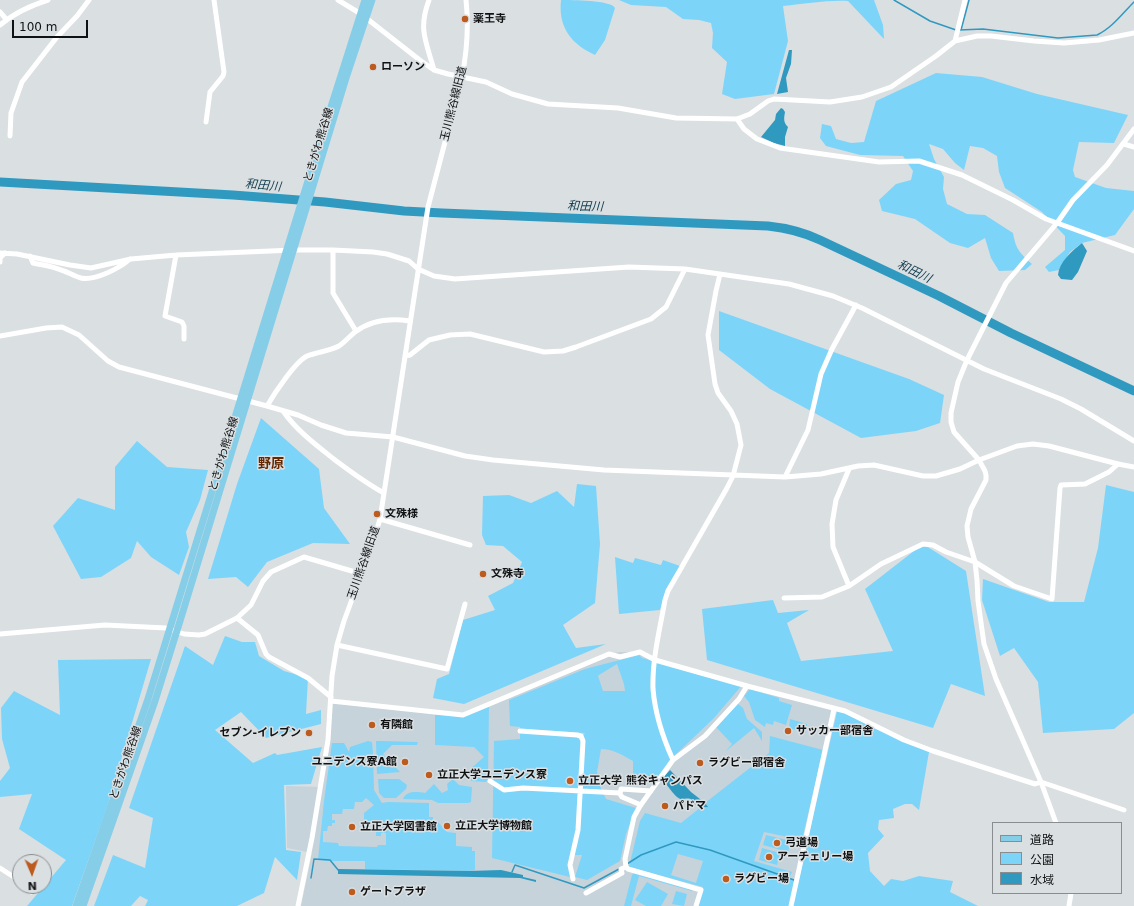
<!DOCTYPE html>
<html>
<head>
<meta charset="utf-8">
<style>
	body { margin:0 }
	#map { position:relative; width:1134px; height:906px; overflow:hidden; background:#dadfe2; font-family:"DejaVu Sans","Noto Sans JP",sans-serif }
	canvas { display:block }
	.legend { position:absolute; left:992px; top:822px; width:130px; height:72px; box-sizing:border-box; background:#dadfe2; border:1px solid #898d8f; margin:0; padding:5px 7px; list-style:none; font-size:12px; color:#0f1112 }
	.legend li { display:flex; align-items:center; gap:8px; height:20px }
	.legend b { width:20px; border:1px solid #898d8f }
	.north { position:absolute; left:12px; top:854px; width:40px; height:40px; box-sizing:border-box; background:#dadfe2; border:1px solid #898d8f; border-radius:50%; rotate:178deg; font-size:11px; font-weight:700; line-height:16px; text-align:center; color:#0f1112 }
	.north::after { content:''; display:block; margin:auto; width:14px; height:18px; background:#bd5b1f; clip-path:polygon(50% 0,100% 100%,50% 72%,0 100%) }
	.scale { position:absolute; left:12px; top:20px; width:76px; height:18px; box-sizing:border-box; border:2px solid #0f1112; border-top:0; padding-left:5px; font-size:12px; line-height:14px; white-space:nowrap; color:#0f1112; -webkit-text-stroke:3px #dadfe2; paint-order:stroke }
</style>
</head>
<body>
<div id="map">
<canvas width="1134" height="906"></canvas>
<ul class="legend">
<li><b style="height:5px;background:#86cee8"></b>道路</li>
<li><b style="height:11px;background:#7dd4f9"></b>公園</li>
<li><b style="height:11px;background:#3099c0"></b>水域</li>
</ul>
<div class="north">N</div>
<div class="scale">100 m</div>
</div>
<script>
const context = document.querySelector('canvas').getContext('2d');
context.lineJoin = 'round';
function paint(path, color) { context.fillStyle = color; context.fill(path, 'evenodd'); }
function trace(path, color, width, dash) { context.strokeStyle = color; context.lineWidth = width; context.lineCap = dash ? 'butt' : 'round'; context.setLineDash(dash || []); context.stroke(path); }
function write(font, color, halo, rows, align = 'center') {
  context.font = font + ' "DejaVu Sans","Noto Sans JP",sans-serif'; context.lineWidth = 3; context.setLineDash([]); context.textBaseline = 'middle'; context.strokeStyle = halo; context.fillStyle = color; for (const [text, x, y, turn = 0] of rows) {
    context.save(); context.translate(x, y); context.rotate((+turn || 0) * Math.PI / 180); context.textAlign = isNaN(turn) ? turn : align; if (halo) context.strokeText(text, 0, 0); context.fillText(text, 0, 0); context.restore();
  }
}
paint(new Path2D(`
	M620,652H634L835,710L790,906H301L312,853L287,848L286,786L321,787L326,749L329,699L464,713L609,654Z`), '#c6d3da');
paint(new Path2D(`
	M561,0C572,0 611,0 615,8L605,40L595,55C571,44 558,27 561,0Z
	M619,0H874L883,25L884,39L848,1C826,0 805,4 783,6L788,41L774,94L735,99L722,94L727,62L712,48L713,33L711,23L699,20L683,19L666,7L631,5Z
	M936,73L982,77L1037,94L1128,115L1114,143L1079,142L1073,170L1075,177L1106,188L1134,191V209L1115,235L1082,243L1070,252L1059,270L1049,272L1045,267L1065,250V236L1042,212L1005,188L999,172L997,156L983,148L970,146L964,170L955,163L943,149L929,144L934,159L944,177L943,189L947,204L967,214L985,215L1013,233C1016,250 1020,253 1032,264L1025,270L999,271L991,258L985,238L968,248L950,243L915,219L882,211L879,200L896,184L911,180L913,171L903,156L860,155L826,146L820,138L822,124L831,126L836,139L851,143L864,142L876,101Z
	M719,311L909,379L944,395L940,423L916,431L861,438L770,389L719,350Z
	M261,418L319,469L324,508L350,544L313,543L267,562L248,587L236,577L208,579L237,484Z
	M137,441L167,467L208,470L200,500L186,532L189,547L179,575L151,557L137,541L131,558L101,577L81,579L53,526L78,498L115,510V467Z
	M577,484L596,486L600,544L595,603L563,625L576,648L606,644L464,704L433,698L437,679L449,674L463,620L495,610L488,596L513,583L522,562L503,546L486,545L482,535L483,496L509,495L531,503L557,491L574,507Z
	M1106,485L1134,492V713L1114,729L1043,733L1038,682L1014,648L1000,656L982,600L983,579L1049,602H1084L1098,548Z
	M923,544L966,571L985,696L951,684L933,728L707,660L702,609L773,600L778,613L809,610L787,623L801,661L893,651L865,589Z
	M615,557L633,563L635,558L661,565L663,560L680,566L666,589L660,610L619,614Z
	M225,636L242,642H255L259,656L284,671L308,678L306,714L321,710V724L266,738L241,712L215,730L253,763L275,753L277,755L322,747L311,784L284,785L286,850L301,852L297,880L275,857L264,893L237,906H145L148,900L140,896L131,906H94L113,855L145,868L153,818L129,808L185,646L213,665Z
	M639,655L642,658L743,684L714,718L670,760L664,770L656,778L652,780L633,774V761C622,755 613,749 601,749L597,772L600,786L606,799L636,808L626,834L620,861L587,880L575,877L582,855H574L570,877L492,858L494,741L520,739V732L577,737L580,740L585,733L520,729V727L510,726L509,700L585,669ZM617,664L624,684L625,691H603L598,676L599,675Z
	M151,659L107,807L72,906H27L66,860L19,829L32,794L0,797V781L10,768L2,739L1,708L14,691L60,715L58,660Z
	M750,689L779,698V701L792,705L786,725L774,721L773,725L766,723L765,727L755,720L749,702L744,696Z
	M738,704L743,708L747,719L762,732V741L754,728L726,751L732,744L716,727Z
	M489,705L488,780L486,782L471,781V775L468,771L484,757L474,747L435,745V715L461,716Z
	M837,711L845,713L929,752L919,810L912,804H905L893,809L894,818L879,820L878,829L884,836L868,853L870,871L884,886L891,879L903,881L919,876L953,881L950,892L978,906H793Z
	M790,719L807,724L806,733L789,728Z
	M770,736L823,750L802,840L764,832L754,861L792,872L789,878L795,880L790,906H698L703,887L629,867L640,821L645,813L681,823L701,807L707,808V805L705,803L769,753ZM678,854L703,861L696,883L671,875Z
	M368,741L372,742L373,754L374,790L382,803L388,802L429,803V817H433V820L437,821L447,832L456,833V846L472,847V851H475V870L469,871L365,869V861H332L318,860L324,801L332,743H344L349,752L350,747ZM366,798L374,805L364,813V821H376V836H381V833H386V845H378L377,847L339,846L338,843L323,842V831H327L328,826H332V823H335V820H332V814H342L343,809H354L355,802H362Z
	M376,741H382L418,742L417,745H392L383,754L400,772L377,774Z
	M378,779H399L407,785L406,789L396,798H384L379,793Z
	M453,779L459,785L472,787L471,802L468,803H438L432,800L403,799C407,790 417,792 425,793L434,784L442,793L448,790L447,784Z
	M766,835L791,841L788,852L763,845Z
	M762,848L780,853L777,865L759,860Z
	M634,873L692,889V891L639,876L631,906H624L632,875Z
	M647,882L668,894L661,906H646L635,900Z
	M676,891L687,894L684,906L672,904Z`), '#7dd4f9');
paint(new Path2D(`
	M789,50H792L791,64L786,78L788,92L777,94Z
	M781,108L783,109L785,112C784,118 783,122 788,127L785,137V146L774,143L761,137L775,120L776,114Z
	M1082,243L1087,251L1078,272L1072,280L1061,279L1058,275C1059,262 1072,251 1082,243Z
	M670,770L691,792L705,803L708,807C701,808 694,805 691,799C686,798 685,799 681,799C676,799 666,783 662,779Z
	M338,869L469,871L501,870L523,875V877L536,880V882L520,878L338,874Z`), '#3099c0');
trace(new Path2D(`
	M894,0L930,21L956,30
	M959,30L983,29L1058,38L1097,35C1112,28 1123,13 1134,2
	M961,30L969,0
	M627,864L641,855L676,842L710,850L794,880
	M512,872L515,865L584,888L619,869
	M311,878L314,859L330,860L339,871`), '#3099c0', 1.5);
trace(new Path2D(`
	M0,182L233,195L325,202L404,211L442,213L768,226C787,228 803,232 820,240L939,296L1011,333L1134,391`), '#3099c0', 9);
trace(new Path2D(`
	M338,0L361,14L421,61L434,70L448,74L486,82L512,94L548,104L618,108L676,118L737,119L750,114L768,101L774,99L830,102L862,97L891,87L936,56L955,41L977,36H991L1034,41L1064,43L1099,40L1134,33
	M429,0C418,29 426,41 434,70
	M0,12L6,19
	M0,25C13,14 32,5 48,0
	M955,41L965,0
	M737,119L744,129L757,139L780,148L879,162L919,161L962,175L1013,200L1046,219L1134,251
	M206,122L210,92L223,76L224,72L214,0
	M10,136L11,113L22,82L57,37L77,16L89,0
	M1124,144L1134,147
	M333,250V293L356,331
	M0,253L17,254L70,265L91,268L131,259L176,255L294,250H333L373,252L387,254L409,261L418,269L434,276L455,279L629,267L685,269L789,284L833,296L862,308L984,369L1061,399L1081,409L1134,441
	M176,255L165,316L182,322L184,326V339
	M30,256L33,263C42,265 52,266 61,270C68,272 74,276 81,278C95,281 120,268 130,259
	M0,262V258L5,253
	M0,336L46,328L62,327L79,335L108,361L119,367L267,406L298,415L321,425L346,433L393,437L465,456L493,460L604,470L785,477L821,474L858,466L874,465L923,476H936L960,469L979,460L1017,446L1033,444L1049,446L1118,464L1134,467
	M405,356L410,355L429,340L450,335L470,334L544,352L563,351L576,347L651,319L666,307L685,269
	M267,406C274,394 295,362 307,356C317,352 330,351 339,346C345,342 350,336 355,332C372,319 391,318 410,321
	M283,411C297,431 316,445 335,460C351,472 367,484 384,493
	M785,477L808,430L821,374L832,349L856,305
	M380,519L470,545
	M849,586L833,547L832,524L836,500L849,469
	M784,598L822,597L849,586L881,564L923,544L933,545L946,552L975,562L1014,586L1052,599L1060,488L1061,485L1085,484L1109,472L1118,464
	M237,618L258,635L266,654L269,657L308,678L331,697
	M0,634L105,625L166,628L184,634L199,635L205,634L237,618L251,605L263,581L271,572L304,557L362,574
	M337,645L447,669L465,604
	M331,701L463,715L609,654L620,657L640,652L655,660L747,686L845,711L904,740L933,751L1035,784L1041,782L1124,810
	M520,731L577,735L581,736L583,741L578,830L570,865L573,879
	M673,760C663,738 655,713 653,689C652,659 660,629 665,600L668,591L727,488L733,476L741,445L737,424L731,411L718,393L715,384L708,335L716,291L720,274
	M490,781L504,790L523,788L620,793
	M641,805L622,797L620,794L621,789L651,791
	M1056,823L1041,782L996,679L984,644L978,601L977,580L975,562L968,537L967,526L971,509L986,480V475L985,471L979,460L954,432L951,422V413L958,382L967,360L1006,283L1057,223L1073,200L1107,165L1134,129
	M0,868L20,881
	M26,886L31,892
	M586,893L622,873L621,869L626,867
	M298,906L312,838L328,740L332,676L337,645L344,621L372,545L380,519L428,207L462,77C467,51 469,27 466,0
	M696,906L701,890L628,869L626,867L625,859L634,817L640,806L673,760L705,736L739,699L747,686
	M791,906L834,709
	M1069,906L1071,893`), '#fff', 5);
trace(new Path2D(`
	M76,906L148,699L324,129L365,0
	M83,906L155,701L180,621L346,78L372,0`), '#86cee8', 7);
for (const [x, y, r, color] of [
	[465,19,4,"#bd5b1f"],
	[373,67,4,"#bd5b1f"],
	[377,514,4,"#bd5b1f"],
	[483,574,4,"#bd5b1f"],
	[372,725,4,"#bd5b1f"],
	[788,731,4,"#bd5b1f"],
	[309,733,4,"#bd5b1f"],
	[405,762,4,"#bd5b1f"],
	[700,763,4,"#bd5b1f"],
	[429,775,4,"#bd5b1f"],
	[570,781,4,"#bd5b1f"],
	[665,806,4,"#bd5b1f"],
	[447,826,4,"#bd5b1f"],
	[352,827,4,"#bd5b1f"],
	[777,843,4,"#bd5b1f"],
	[769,857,4,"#bd5b1f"],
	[726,879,4,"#bd5b1f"],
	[352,892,4,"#bd5b1f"]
]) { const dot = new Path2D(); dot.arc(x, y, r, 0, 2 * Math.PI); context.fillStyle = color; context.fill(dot); trace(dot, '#dadfe2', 1.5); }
write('bold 11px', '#0f1112', '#dadfe2', [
	["薬王寺",473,19],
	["ローソン",381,67],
	["文殊様",385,514],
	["文殊寺",491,574],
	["有隣館",380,725],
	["サッカー部宿舎",796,731],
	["セブン-イレブン",301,733,"right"],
	["ユニデンス寮A館",397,762,"right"],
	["ラグビー部宿舎",708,763],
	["立正大学ユニデンス寮",437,775],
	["立正大学 熊谷キャンパス",578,781],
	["パドマ",673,806],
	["立正大学博物館",455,826],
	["立正大学図書館",360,827],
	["弓道場",785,843],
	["アーチェリー場",777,857],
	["ラグビー場",734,879],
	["ゲートプラザ",360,892]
], 'left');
write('11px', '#0f1112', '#dadfe2', [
	["玉川熊谷線旧道",454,104,-76],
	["ときがわ熊谷線",319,145,-73],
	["ときがわ熊谷線",224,454,-73],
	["玉川熊谷線旧道",364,563,-71],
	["ときがわ熊谷線",126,763,-71]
]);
write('italic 12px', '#103c4d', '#dadfe2', [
	["和田川",263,186,5],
	["和田川",585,207,2],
	["和田川",914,272,26]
]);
write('bold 13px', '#652800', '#dadfe2', [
	["野原",271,465]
]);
</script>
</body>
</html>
